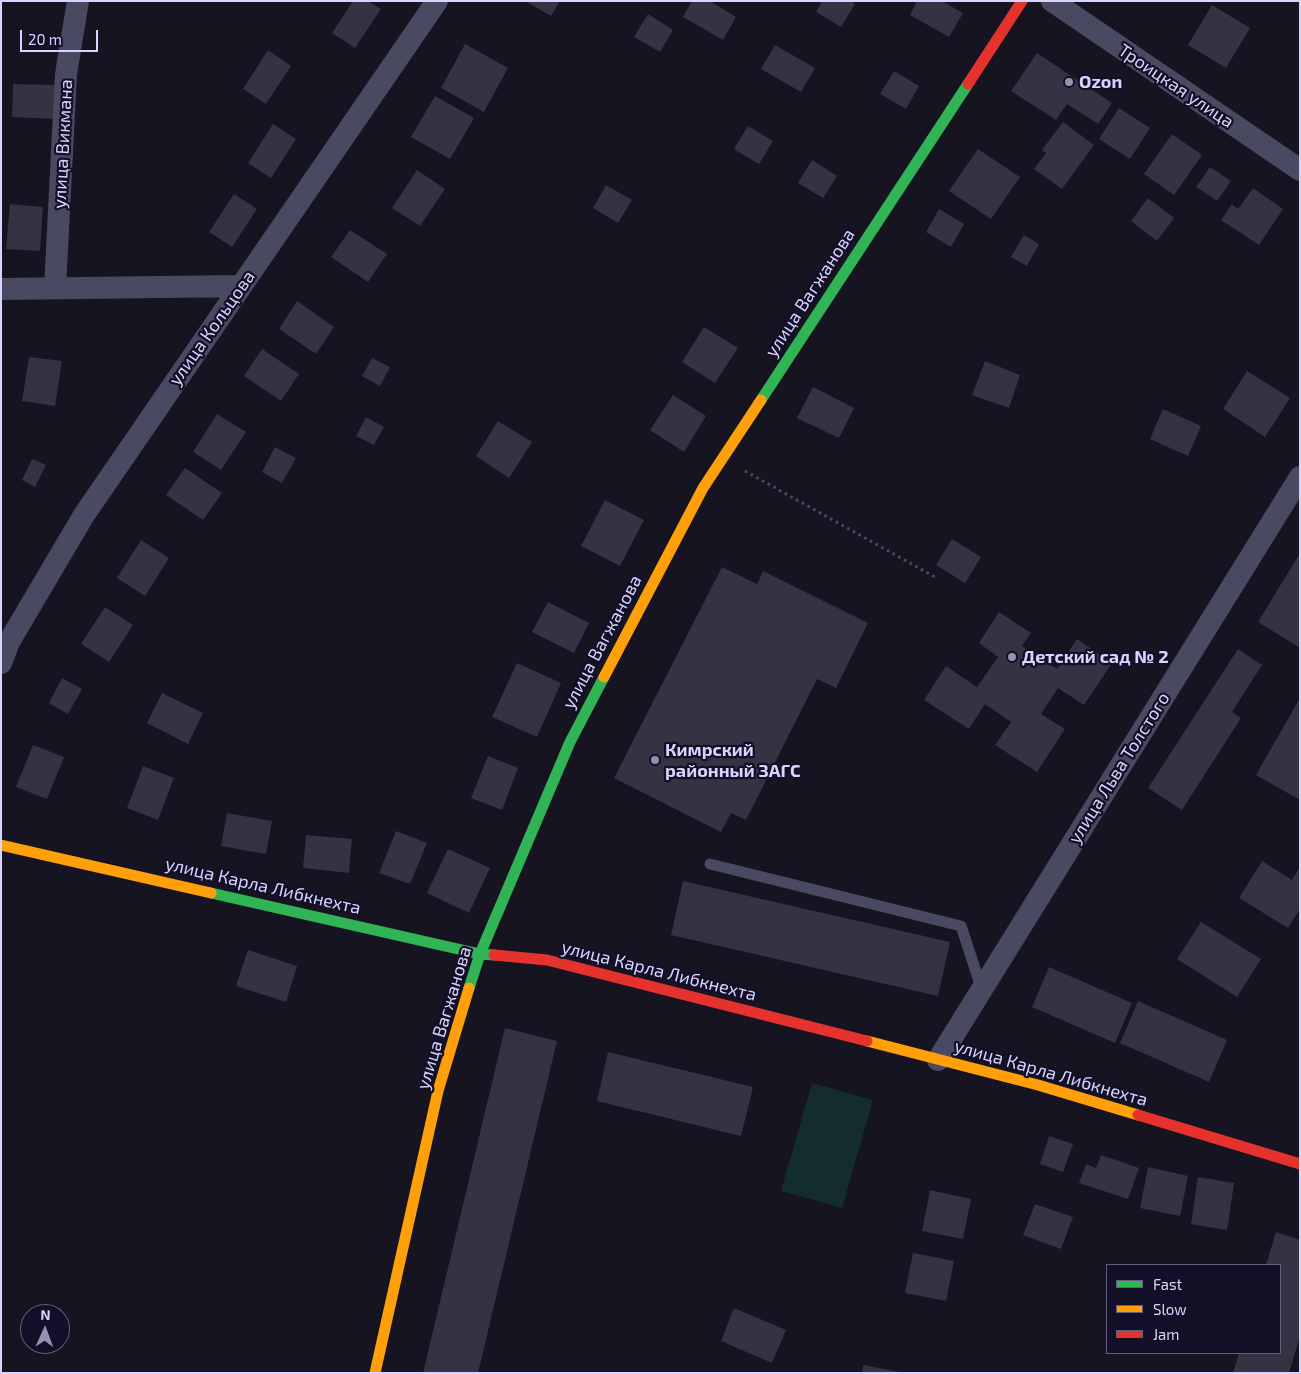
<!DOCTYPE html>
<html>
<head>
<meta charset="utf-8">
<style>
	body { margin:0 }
	#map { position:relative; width:1301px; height:1374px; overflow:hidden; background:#161421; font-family:"Exo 2",sans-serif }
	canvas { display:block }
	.frame { position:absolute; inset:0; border:2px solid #d9d4ff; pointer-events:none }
	.legend { position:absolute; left:1106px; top:1264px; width:175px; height:90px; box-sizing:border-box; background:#130f26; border:1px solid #625e7d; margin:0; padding:6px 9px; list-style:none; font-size:15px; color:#d9d4ff }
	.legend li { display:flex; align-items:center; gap:10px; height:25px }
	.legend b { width:25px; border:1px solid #625e7d }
	.north { position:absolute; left:20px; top:1304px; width:50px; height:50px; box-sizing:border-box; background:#130f26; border:1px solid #625e7d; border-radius:50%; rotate:2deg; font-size:14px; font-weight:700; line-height:20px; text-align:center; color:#d9d4ff }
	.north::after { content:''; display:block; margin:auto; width:18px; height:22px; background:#9591b1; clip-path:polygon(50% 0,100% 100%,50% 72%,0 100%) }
	.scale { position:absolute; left:20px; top:30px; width:78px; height:22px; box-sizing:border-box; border:2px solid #d9d4ff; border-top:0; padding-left:6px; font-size:15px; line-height:18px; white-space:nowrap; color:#d9d4ff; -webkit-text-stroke:4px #130f26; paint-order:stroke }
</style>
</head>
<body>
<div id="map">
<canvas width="1301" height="1374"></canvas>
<div class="frame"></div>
<ul class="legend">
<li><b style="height:6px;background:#30b455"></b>Fast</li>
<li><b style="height:6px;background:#ff9f0a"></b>Slow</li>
<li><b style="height:6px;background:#e5322d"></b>Jam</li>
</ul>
<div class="north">N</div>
<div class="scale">20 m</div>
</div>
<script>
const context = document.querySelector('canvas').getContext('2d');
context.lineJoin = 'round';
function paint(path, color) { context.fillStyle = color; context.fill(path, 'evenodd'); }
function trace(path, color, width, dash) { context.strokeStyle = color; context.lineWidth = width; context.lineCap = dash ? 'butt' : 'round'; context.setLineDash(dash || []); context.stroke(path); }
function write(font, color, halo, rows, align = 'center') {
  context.font = font + ' "Exo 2",sans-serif'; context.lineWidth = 4.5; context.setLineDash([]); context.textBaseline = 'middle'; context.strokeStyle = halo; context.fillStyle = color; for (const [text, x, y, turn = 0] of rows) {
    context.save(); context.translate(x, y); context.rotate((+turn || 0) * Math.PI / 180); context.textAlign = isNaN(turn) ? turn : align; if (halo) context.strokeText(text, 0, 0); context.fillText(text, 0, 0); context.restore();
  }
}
paint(new Path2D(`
	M812,1083L873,1100L842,1208L781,1191Z`), '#132c2d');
paint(new Path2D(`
	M353,1H368L381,9L355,48L332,33Z
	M525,1H560L551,16Z
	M692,1H710L736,17L723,40L683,17Z
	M822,1H850L855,4L841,27L816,12Z
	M917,1H942L963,13L949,37L910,15Z
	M1212,5L1250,28L1226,68L1188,45Z
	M648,14L673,30L660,52L634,37Z
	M465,44L508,68L484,112L441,88Z
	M775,45L815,68L801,92L761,69Z
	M268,50L291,66L266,104L243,89Z
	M1037,53L1112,103L1098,124L1067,104L1056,120L1011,91Z
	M894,71L919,86L906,109L880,94Z
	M13,84L57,85L56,119L12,117Z
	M435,96L474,118L450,159L411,137Z
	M1119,108L1150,128L1130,159L1099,139Z
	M1063,122L1094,145L1062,189L1034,169L1046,153L1042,150Z
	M273,124L296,139L271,178L248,163Z
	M748,126L773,141L759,164L734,149Z
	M1172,134L1202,155L1174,195L1144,174Z
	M978,149L1020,177L991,219L949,191Z
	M812,160L837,176L823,198L798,183Z
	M1210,167L1231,181L1217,201L1196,187Z
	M417,170L445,189L420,226L392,208Z
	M606,185L632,200L618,223L593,208Z
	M1253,188L1283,209L1259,245L1221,220L1232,204L1238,209Z
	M234,194L257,209L232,247L209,232Z
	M1148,198L1174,218L1157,241L1131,221Z
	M10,204L43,207L40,251L6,249Z
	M939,209L964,224L951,247L926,232Z
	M350,230L387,254L368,282L331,257Z
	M1024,235L1039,244L1027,266L1011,257Z
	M297,301L334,327L316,354L279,329Z
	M704,327L738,348L715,383L682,362Z
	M262,349L299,374L281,401L244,376Z
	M29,357L62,361L55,406L22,401Z
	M372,358L390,367L380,386L362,376Z
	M985,361L1020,375L1009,408L972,395Z
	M1247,371L1290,398L1265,437L1223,409Z
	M813,387L854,408L839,438L797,418Z
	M673,395L706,416L684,452L650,430Z
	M1163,409L1201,426L1188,456L1150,439Z
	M217,414L246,432L221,470L193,452Z
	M366,417L384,427L374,445L356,436Z
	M498,421L532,442L509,478L476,456Z
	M275,447L296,458L282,483L262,472Z
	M32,459L46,465L35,487L22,480Z
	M185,468L222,493L203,520L166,495Z
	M605,500L644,520L620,566L581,546Z
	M952,539L981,557L965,583L936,565Z
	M141,540L169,558L145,596L117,578Z
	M1300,553V648L1258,622Z
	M722,567L757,584L763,571L868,623L836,688L817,679L746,820L731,813L721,832L614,778Z
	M548,602L589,623L574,653L532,632Z
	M105,607L133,625L109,662L81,644Z
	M999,612L1031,633L1022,646L1057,669L1077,639L1112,663L1084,705L1058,688L1041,714L1065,729L1037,772L995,745L1011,722L985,704L969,729L924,700L946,666L977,687L998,657L979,643Z
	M1238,649L1262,665L1232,712L1241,718L1182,810L1148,788Z
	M517,663L561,683L537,737L492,717Z
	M62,678L82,689L68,714L49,703Z
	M162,693L203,713L188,744L147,723Z
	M1300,698V800L1256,775Z
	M33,745L64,757L47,799L16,787Z
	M488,756L518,768L502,810L471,798Z
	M143,766L174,778L158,820L127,808Z
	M227,813L272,821L266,854L221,846Z
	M396,831L427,843L410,884L379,873Z
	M306,835L352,839L349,873L303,868Z
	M448,849L490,868L469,913L427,893Z
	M1262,861L1292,880L1300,867V909L1288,928L1239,898Z
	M683,881L950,942L938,996L671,935Z
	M1201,922L1261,959L1237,997L1177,959Z
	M248,950L297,966L286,1002L236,986Z
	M1049,967L1132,1003L1115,1043L1032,1007Z
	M1138,1001L1227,1040L1209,1082L1120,1043Z
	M505,1028L557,1041L478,1373H423Z
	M608,1052L753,1087L741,1136L597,1101Z
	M1049,1136L1073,1144L1063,1172L1040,1164Z
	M1101,1155L1139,1168L1128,1199L1079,1183L1086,1164L1096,1168Z
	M1148,1167L1188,1176L1180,1216L1140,1208Z
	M1198,1177L1234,1183L1227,1230L1191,1224Z
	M930,1190L971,1199L963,1239L922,1231Z
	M1035,1204L1073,1217L1061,1249L1023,1235Z
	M1276,1232L1300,1240V1336L1289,1373H1233L1239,1353H1280V1265H1266Z
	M913,1253L954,1261L946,1301L905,1293Z
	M734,1308L786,1330L772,1363L721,1341Z
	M863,1365L900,1372V1373H862Z`), '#343243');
trace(new Path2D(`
	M745,471L935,577`), '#44505f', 3, [2.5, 4]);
trace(new Path2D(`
	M710,864L961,926L982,990`), '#4a4962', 11);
trace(new Path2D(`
	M1052,1L1300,170
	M55,288L66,74L78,1
	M1,289L241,286
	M1,663L9,642L84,515L437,1
	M938,1060L1300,477`), '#4a4962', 22);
trace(new Path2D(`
	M761,400L968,84
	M211,893L480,954L494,955
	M469,988L480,954L570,742L604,677`), '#30b455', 11);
trace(new Path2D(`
	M604,677L703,488L761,400
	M1,845L211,893
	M867,1041L1038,1085L1138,1115
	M375,1373L438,1091L469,988`), '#ff9f0a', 11);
trace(new Path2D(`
	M968,84L1022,1
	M494,955L547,960L867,1041
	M1138,1115L1300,1164`), '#e5322d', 11);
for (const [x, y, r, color] of [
	[1069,82,5,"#9591b1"],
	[1012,657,5,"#9591b1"],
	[655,760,5,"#9591b1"]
]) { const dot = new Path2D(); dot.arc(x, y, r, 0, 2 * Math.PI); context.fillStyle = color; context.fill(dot); trace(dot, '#130f26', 2); }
write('bold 18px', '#d9d4ff', '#130f26', [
	["Ozon",1079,82],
	["Детский сад № 2",1022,657],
	["Кимрский",665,750],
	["районный ЗАГС",665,771]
], 'left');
write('18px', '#d9d4ff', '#130f26', [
	["Троицкая улица",1176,86,34],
	["улица Викмана",63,144,-87],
	["улица Вагжанова",810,293,-57],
	["улица Кольцова",212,328,-55],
	["улица Вагжанова",602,642,-62],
	["улица Льва Толстого",1119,768,-58],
	["улица Карла Либкнехта",263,886,13],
	["улица Карла Либкнехта",659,971,14],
	["улица Вагжанова",444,1018,-73],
	["улица Карла Либкнехта",1051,1073,16]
]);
</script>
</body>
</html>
